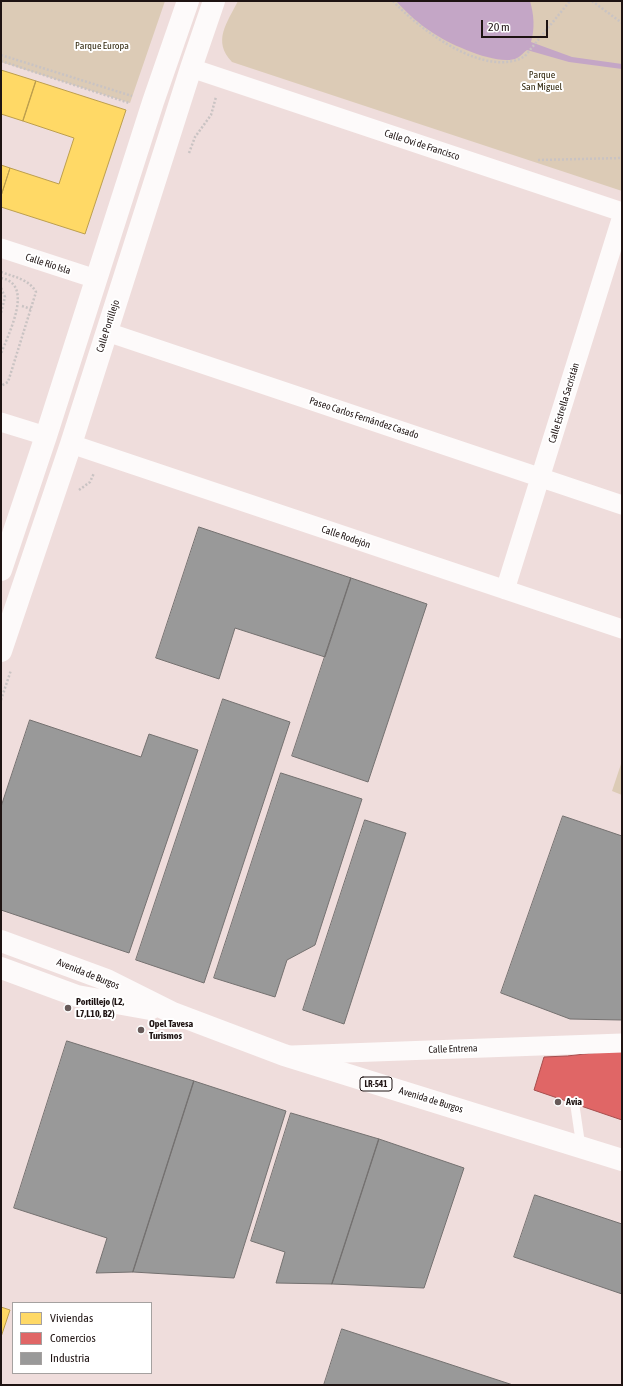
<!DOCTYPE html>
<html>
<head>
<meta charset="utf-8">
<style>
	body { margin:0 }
	#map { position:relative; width:623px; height:1386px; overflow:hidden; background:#efdddc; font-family:"Asap Condensed",sans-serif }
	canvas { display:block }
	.frame { position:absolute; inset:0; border:2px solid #1e1312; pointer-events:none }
	.legend { position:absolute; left:12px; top:1302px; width:140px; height:72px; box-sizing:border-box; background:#fff; border:1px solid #a5a1a0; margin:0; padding:5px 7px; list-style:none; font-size:12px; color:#1e1312 }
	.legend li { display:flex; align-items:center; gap:8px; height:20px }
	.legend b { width:20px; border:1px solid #a5a1a0 }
	.scale { position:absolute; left:481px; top:20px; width:67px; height:18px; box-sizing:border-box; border:2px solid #1e1312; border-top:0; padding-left:5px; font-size:12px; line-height:14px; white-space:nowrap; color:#1e1312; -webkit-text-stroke:3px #fff; paint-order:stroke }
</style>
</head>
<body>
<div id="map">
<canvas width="623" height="1386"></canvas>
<div class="frame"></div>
<ul class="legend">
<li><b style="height:11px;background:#ffd966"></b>Viviendas</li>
<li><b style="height:11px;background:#e06666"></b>Comercios</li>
<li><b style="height:11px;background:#999"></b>Industria</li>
</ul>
<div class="scale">20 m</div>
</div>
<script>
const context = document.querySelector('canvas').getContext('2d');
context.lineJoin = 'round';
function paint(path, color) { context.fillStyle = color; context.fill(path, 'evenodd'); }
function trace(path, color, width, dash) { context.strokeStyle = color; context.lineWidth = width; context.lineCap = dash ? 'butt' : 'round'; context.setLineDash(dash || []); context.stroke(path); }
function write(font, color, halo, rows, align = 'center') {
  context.font = font + ' "Asap Condensed",sans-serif'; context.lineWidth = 4; context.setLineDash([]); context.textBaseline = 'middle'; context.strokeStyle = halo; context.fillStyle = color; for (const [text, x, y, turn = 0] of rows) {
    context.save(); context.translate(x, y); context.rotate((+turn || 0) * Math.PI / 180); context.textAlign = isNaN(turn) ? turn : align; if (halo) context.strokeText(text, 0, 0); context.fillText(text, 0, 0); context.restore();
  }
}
paint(new Path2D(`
	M1,1H165L130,103L1,62Z
	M238,1H622V191L232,62C212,41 227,23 238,1Z
	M622,761V795L612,791Z`), '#dccbb6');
paint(new Path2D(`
	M396,1H530C534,15 535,28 531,42L572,57L622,64V69L569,62L527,50C524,52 521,56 517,58C499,67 449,44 433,33C419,24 407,13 396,1Z`), '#c4a6c6');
const homes = new Path2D(`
	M1,70L36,81L23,121L1,114Z
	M36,81L126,110L85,234L1,207V196L10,168L59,184L74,138L23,121Z
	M1,165L10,168L1,196Z
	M1,1307L10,1310L1,1337Z`);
paint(homes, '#ffd966');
trace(homes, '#bc9e4d', 1);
const shops = new Path2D(`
	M622,1050V1120L534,1090L544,1057L567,1056Z`);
paint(shops, '#e06666');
trace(shops, '#a64d4d', 1);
const industry = new Path2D(`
	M199,527L351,578L325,657L235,628L219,679L156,658Z
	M351,578L427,604L368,782L292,756Z
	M223,699L290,722L204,983L136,960Z
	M30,720L141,757L149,734L198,750L129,953L1,910V807Z
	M281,773L362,799L315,945L287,960L275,997L214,978Z
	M563,816L622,836V1020L570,1019L501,993Z
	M365,820L406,833L344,1024L303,1010Z
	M67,1041L194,1081L133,1272L96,1273L107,1238L14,1208Z
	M194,1081L286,1111L234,1278L133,1272Z
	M291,1113L379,1139L332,1284L276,1283L285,1252L251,1241Z
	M379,1139L464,1168L424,1288L332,1284Z
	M535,1195L622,1224V1294L514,1257Z
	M342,1329L513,1385H324Z`);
paint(industry, '#999');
trace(industry, '#747170', 1);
trace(new Path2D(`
	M393,1C419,29 486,80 525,56L570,1
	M592,1L622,23
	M1,55L132,96
	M1,61L129,103
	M189,153L195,137L211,115L216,97
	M538,160L622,158
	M1,272C14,277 29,279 36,292L8,382L1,386
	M1,278C35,284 8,334 1,354
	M1,288L5,297L1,313
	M22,306L31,309
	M79,490L90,482L94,473
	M1,700L11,670`), '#c9c3c3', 2.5, [2, 2]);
trace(new Path2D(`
	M575,1106L581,1147`), '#fdfafa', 9);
trace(new Path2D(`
	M191,68L622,212
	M1,248L96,279
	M107,332L622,505
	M1,422L46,436
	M71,444L622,629
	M505,590L622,216
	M292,1055L622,1043`), '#fdfafa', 19);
trace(new Path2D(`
	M1,570L46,436L153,102L188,1
	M1,651L71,444L191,68L214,1`), '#fdfafa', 22);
trace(new Path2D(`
	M1,941L107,980L173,1013L284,1055L622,1160
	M1,968L77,996L150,1009`), '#fdfafa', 22);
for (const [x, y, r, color] of [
	[68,1008,4,"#675a59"],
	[141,1030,4,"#675a59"],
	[558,1102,4,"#675a59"]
]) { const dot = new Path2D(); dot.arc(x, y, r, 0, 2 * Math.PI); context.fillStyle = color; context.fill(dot); trace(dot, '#fff', 1.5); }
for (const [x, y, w] of [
	[376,1084,32]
]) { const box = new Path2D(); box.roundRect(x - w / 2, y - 7, w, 14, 3); context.fillStyle = '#fff'; context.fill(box); trace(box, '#1e1312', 1); }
write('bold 9px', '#1e1312', null, [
	["LR-541",376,1084]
]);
write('10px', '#33290f', '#fff', [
	["Parque Europa",102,46],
	["Parque",542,75],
	["San Miguel",542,87]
]);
write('10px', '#1e1312', '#fff', [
	["Calle Ovi de Francisco",422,145,18],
	["Calle Río Isla",48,264,18],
	["Calle Portillejo",108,326,-72],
	["Calle Estrella Sacristán",564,403,-73],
	["Paseo Carlos Fernández Casado",364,418,18],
	["Calle Rodejón",346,537,19],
	["Avenida de Burgos",88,974,22],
	["Calle Entrena",453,1049,-2],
	["Avenida de Burgos",431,1100,17]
]);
write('bold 10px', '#1e1312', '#fff', [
	["Portillejo (L2,",76,1002],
	["L7,L10, B2)",76,1014],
	["Opel Tavesa",149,1024],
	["Turismos",149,1036],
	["Avia",566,1102]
], 'left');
</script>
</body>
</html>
